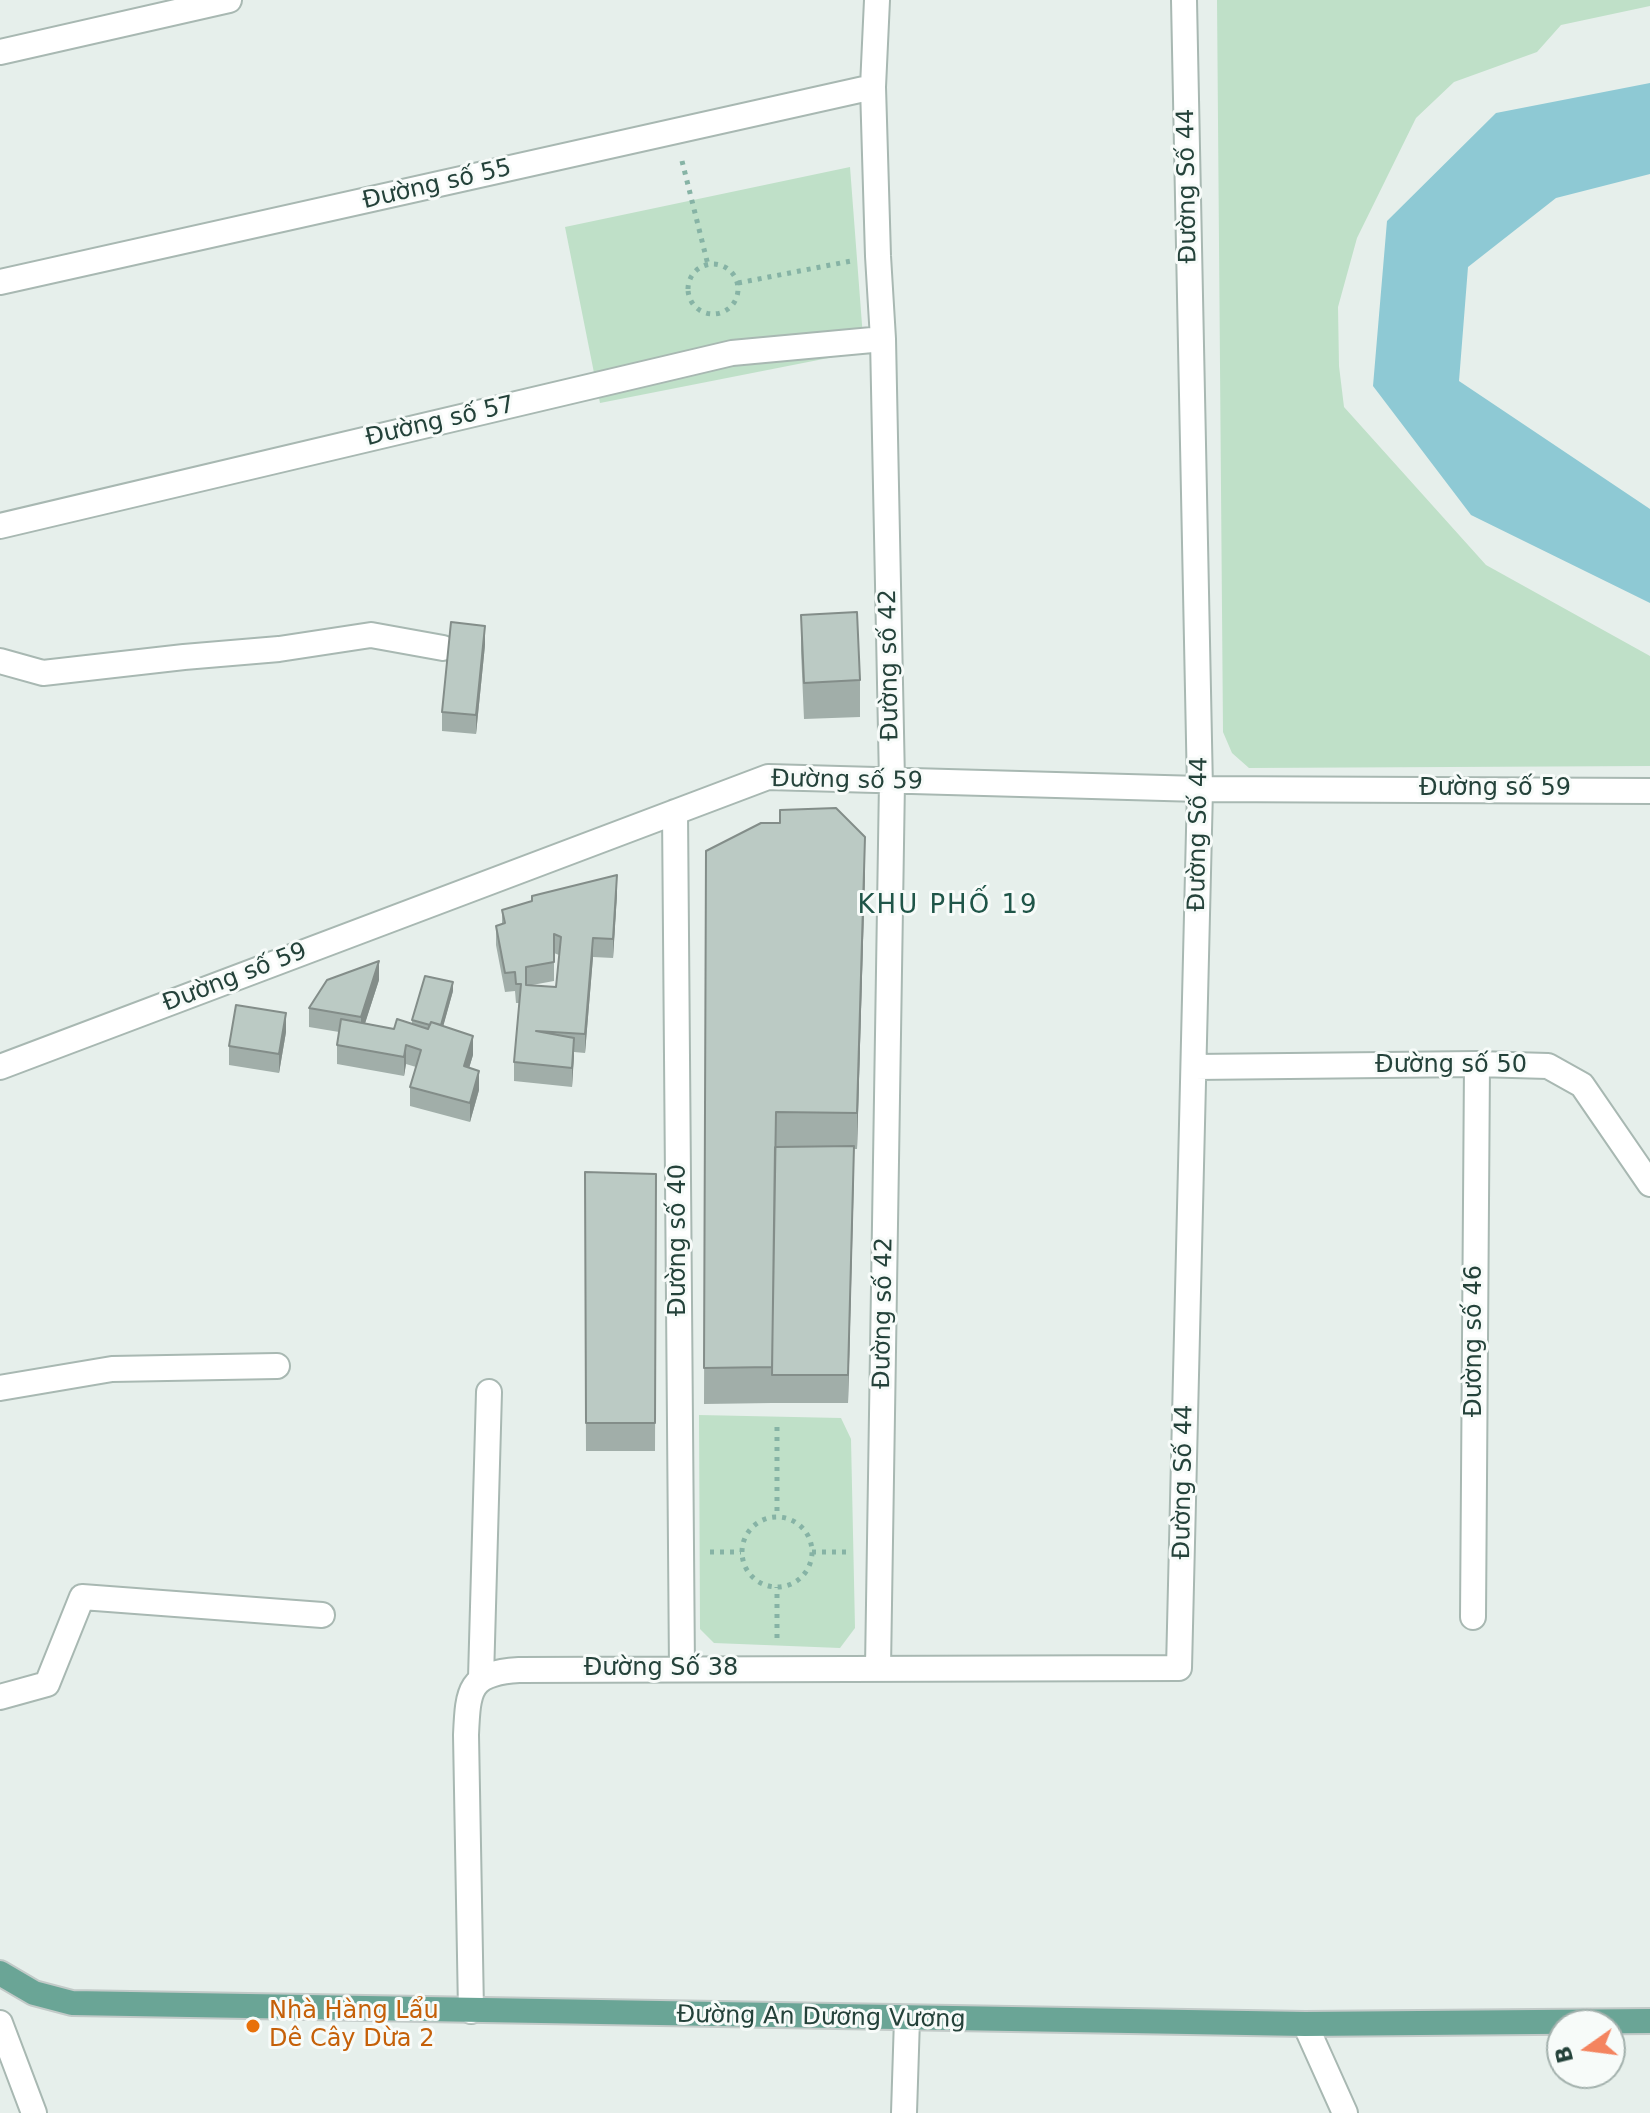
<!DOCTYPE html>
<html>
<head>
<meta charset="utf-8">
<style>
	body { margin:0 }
	#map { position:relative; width:1650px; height:2113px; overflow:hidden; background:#e6efeb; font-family:"DejaVu Sans",sans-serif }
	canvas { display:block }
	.north { position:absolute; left:1546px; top:2009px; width:80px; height:80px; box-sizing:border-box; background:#f7fbf9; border:2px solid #a3b1ad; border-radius:50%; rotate:256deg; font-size:22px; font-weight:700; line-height:32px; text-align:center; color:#24423a }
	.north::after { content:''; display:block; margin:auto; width:28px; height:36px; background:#f4845f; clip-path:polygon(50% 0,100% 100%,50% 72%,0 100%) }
</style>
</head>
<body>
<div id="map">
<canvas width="1650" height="2113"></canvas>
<div class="north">B</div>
</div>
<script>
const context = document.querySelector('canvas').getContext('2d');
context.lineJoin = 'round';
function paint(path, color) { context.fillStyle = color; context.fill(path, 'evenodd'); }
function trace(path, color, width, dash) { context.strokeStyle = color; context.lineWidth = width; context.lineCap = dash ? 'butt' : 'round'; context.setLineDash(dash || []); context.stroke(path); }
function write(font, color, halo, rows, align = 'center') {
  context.font = font + ' "DejaVu Sans",sans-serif'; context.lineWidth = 6; context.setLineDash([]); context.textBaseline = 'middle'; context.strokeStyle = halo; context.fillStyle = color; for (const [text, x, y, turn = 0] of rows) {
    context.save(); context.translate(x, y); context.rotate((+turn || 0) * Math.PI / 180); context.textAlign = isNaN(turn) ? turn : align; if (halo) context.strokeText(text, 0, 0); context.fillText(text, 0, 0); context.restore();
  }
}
paint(new Path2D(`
	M1217,0H1650V6L1561,25L1537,52L1454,82L1416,118L1357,238L1338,307L1339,366L1344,407L1486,565L1650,656V766L1249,768L1232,753L1223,732Z
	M850,167L864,351L600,403L565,227Z
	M699,1415L841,1418L851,1439L855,1628L840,1648L714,1643L700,1629Z`), '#bfe0c8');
paint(new Path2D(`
	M1650,83V174L1556,198L1468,267L1459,381L1650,509V603L1471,515L1373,386L1387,221L1496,113Z`), '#8ec9d4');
const minor = new Path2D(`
	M877,0L873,87L878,256L883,339L892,781L878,1667
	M0,52L229,0
	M0,282L873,87
	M0,526L732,353L883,339
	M0,661L43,673L184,657L279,649L371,635L443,648
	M675,812L682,1669
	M0,1067L768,777L1200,789L1650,791
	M1195,1067L1477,1064L1548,1066L1582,1085L1650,1184
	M0,1388L112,1369L277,1366
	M1473,1617L1477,1064
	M481,1678L489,1392
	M0,1697L47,1684L82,1597L322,1615
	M471,2011L466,1735C468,1689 469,1673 519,1670L1179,1668L1200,789L1184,0
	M0,2023L34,2113
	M1305,2024L1345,2113
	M904,2113L907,2019`);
const major = new Path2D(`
	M0,1973L34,1993L72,2003L1305,2024L1650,2021`);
trace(minor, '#a8b8b2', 28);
trace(major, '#c2cac8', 28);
trace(new Path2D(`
	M682,161L708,265
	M688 289a25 25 0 1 1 50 0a25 25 0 1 1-50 0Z
	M738,283L851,261
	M777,1427V1516
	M742 1552a35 35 0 1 1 70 0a35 35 0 1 1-70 0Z
	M710,1552H741
	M812,1552H851
	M777,1638V1587`), '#86b3a5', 5, [4, 6]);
trace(minor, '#fff', 24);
trace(major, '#6aa596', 24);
paint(new Path2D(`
	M801,615L860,680V717L804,719L801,651Z
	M485,645L476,734L442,731V712Z
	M780,823L865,873L857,1149H854L848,1403H772V1402V1403L704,1404L706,851Z
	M617,894L613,958L593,957L585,1053L574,1052L572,1087L514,1081V1062L519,1003H516L515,991L505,992L496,945V926L502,924V910ZM554,953L559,955L556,987L532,985L554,981Z
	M379,980L365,1023L394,1029L412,1024V1020L453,991L443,1026L473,1055L469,1068L479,1090L470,1122L410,1106V1087L416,1067L406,1064L404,1076L337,1064V1045L339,1032L309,1027V1008Z
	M286,1032L279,1073L229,1065V1046Z
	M585,1172L656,1174L655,1451H586Z`), '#a1aea9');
paint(new Path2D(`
	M485,626V645L476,734V715Z
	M865,837V873L857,1149V1113Z
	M617,875V894L613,958V939Z
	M593,938V957L585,1053V1034Z
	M379,961V980L361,1036V1017Z
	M453,982V991L440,1038V1028Z
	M286,1013V1032L279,1073V1054Z
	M473,1036V1055L464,1085V1066Z
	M574,1038V1056L572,1087V1068Z
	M406,1045V1064L404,1076V1057Z
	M479,1071V1090L470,1122V1103Z
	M854,1146V1174L848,1403V1375Z`), '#838d89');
const building = new Path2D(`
	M857,612L860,680L804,683L801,615Z
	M451,622L485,626L476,715L442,712Z
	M836,808L865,837L857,1113L776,1112L772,1367L704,1368L706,851L761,823H780V810Z
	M617,875L613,939L593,938L585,1034L536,1031L574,1038L572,1068L514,1062L521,984H516L515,972L505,973L496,926L505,923L502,910L532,901V896ZM554,934L561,937L556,987L526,985V967L554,962Z
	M379,961L361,1017L309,1008L327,980Z
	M425,976L453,982L441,1025L431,1022L430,1025L412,1020Z
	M236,1005L286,1013L279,1054L229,1046Z
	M341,1019L394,1029L397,1019L428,1029L431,1022L473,1036L464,1066L479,1071L470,1103L410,1087L421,1050L406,1045L404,1057L337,1045Z
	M854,1146L848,1375H772L775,1147Z
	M585,1172L656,1174L655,1423H586Z`);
paint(building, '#bbcac4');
trace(building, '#838d89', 2);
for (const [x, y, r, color] of [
	[253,2026,8,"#e8710a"]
]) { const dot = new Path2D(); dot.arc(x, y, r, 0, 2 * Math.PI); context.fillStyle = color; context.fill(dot); trace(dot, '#f7fbf9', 3); }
write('24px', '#24423a', '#f7fbf9', [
	["Đường số 55",437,185,-13],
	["Đường Số 44",1188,186,-91],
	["Đường số 57",440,422,-13],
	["Đường số 42",890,665,-91],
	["Đường số 59",847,781,1],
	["Đường số 59",1495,789],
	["Đường Số 44",1199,834,-89],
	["Đường số 59",235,978,-21],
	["Đường số 50",1451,1066],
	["Đường số 40",679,1240,-90],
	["Đường số 42",884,1313,-89],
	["Đường số 46",1475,1341,-90],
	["Đường Số 44",1184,1482,-89],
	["Đường Số 38",661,1669],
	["Đường An Dương Vương",821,2018,1]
]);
write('24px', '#c56008', '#f7fbf9', [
	["Nhà Hàng Lẩu",269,2012],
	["Dê Cây Dừa 2",269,2040]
], 'left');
context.letterSpacing = '2px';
write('26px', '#1f5548', '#f7fbf9', [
	["KHU PHỐ 19",948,906]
]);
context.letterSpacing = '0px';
</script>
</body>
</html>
